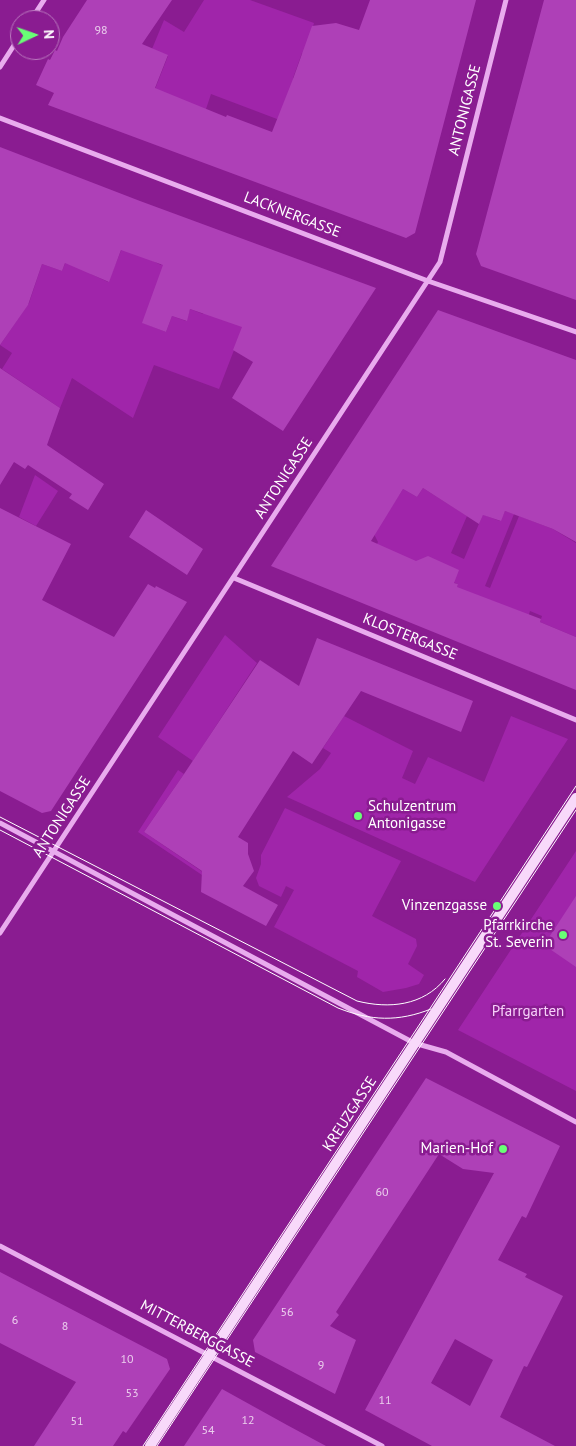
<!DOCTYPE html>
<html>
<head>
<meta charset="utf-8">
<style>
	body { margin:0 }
	#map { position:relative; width:576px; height:1446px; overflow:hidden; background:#8a1c91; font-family:"PT Sans",sans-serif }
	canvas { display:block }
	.north { position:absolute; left:10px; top:10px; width:50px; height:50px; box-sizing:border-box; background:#8a1c91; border:1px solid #b977bd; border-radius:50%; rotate:87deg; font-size:14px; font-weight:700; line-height:20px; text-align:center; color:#fff }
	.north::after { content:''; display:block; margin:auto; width:18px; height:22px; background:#69ff76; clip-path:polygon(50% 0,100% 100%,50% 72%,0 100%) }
</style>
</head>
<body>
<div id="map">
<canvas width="576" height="1446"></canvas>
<div class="north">N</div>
</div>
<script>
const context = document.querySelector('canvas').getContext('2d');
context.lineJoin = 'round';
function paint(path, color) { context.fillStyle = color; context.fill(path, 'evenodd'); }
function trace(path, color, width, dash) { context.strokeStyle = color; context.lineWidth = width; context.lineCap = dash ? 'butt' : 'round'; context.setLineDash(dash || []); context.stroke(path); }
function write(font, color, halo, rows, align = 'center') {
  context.font = font + ' "PT Sans",sans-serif'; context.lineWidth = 5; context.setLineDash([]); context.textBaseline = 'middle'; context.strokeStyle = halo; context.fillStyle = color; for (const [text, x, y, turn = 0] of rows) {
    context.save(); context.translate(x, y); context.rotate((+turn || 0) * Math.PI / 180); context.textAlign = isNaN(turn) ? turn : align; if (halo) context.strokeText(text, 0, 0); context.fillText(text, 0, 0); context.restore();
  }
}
paint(new Path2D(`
	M204,0H250L314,23L305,54L302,53L293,78L340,96L277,119L211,94L205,112L153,94L168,56L152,49L164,20L184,32Z
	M76,236L103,240L91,274L108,282L123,246L161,265L163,261L256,293L219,389L154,365L133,418L72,378L60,408L2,369L12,353L0,345L29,303L42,264L62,271ZM209,298L203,314L190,309L186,321L172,316L166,332L143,323Z
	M35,475L58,491L36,526L19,517Z
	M423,488L467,516L451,553L464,559L487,505L484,515L500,521L505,511L514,514L485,586L490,588L519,516L553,529L576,543V637L540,622L542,616L530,611L528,617L456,588L458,584L444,579L419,563L376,546L378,542L374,534L403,489L417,497Z
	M225,635L257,663L193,761L158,737Z
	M344,716L413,751L402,778L415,784L428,757L484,782L511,716L568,739L475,882L287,797L320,769L331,753L323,748Z
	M178,770L184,774L144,832L210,877L202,875L138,832Z
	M285,808L401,861L372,916L416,939L417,946L408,964L424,975L419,984L406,988L383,992L357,977L358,971L274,927L294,890L286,886L281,897L259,886L256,878L261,864V855Z
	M576,851V1091L458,1030Z`), '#a025aa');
paint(new Path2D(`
	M87,0H172L142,44L168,55L155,88L226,117L227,115L272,132L293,79L312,26L336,23L359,30L370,0H476L415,233L406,238L48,105L54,93L36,85L48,59L50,60L55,50L57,51L63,37Z
	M544,0H576V300L481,266L476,254Z
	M0,147L140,201L376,288L283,431L232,398L253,362L233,350L242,327L190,309L187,321L172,316L166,332L142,323L163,265L121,250L109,282L65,263L62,271L42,264L28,305L0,345Z
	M438,310L576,360V542L553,529L505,511L501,521L483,515L479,524L423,488L417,497L403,489L371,541L416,561L428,556L459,570L454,583L458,584L457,587L541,619L540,622L576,637V690L271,566Z
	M0,368L60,408L47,445L104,484L88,510L69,498L72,494L28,465L25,469L14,462L0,485Z
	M0,508L71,544L42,600L114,637L148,584L155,588L156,586L187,602L51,811L42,813L0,791Z
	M146,510L203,549L187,575L129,537Z
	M317,638L473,701L461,732L361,691L312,764L293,751L238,837L248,843V854L254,871L243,886L278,905L266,926L201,892L202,871L144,832L184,774L260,660L299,686Z
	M576,896V967L544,945Z
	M426,1078L560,1146L526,1218L522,1216L498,1260L527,1274L525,1277L563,1296L527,1367L524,1366L500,1417L555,1446H432L365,1410L494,1173L463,1169L439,1154L336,1312L339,1315L330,1326L356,1340L335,1394L255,1352L253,1340ZM455,1339L493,1360L470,1406L431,1383Z
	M0,1272L167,1359L170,1369L126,1433L123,1431L113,1446H34L76,1382L0,1343Z
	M222,1389L287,1425L326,1446H184Z`), '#ae40b7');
trace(new Path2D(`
	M31,20L44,0
	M0,67L20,36
	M0,118L428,281L576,332
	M234,578L576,720
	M0,823L414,1043L446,1052L576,1122
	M0,933L440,262L506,0
	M0,1246L382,1446`), '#e9acee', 5);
trace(new Path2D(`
	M150,1446L576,798`), '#f8d9fa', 10);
trace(new Path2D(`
	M0,817L357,1001C389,1009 423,1006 445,979
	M0,830L338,1008C371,1021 398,1022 431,1009
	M143,1446L576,786
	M157,1446L576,810`), '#fff', 1);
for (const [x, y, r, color] of [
	[358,816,5,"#69ff76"],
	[497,906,5,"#69ff76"],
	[563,935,5,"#69ff76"],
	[503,1149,5,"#69ff76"]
]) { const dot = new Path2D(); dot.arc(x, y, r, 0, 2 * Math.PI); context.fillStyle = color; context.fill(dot); trace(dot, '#8a1c91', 2); }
write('12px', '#ebcfed', null, [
	["98",101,31],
	["60",382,1193],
	["56",287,1313],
	["6",15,1321],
	["8",65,1327],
	["10",127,1360],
	["9",321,1366],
	["53",132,1394],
	["11",385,1401],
	["12",248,1421],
	["51",77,1422],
	["54",208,1431]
]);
write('15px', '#fff', '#8a1c91', [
	["ANTONIGASSE",465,110,-76],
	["LACKNERGASSE",292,215,21],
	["ANTONIGASSE",284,478,-57],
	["KLOSTERGASSE",410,637,22],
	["ANTONIGASSE",62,817,-57],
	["KREUZGASSE",350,1114,-57],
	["MITTERBERGGASSE",197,1334,28]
]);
write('15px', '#fff', '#8a1c91', [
	["Schulzentrum",368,807,"left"],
	["Antonigasse",368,824,"left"],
	["Vinzenzgasse",487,906],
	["Pfarrkirche",553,926],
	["St. Severin",553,943],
	["Marien-Hof",493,1149]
], 'right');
write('15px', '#f7d2fa', '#8a1c91', [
	["Pfarrgarten",528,1012]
]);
</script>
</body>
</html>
